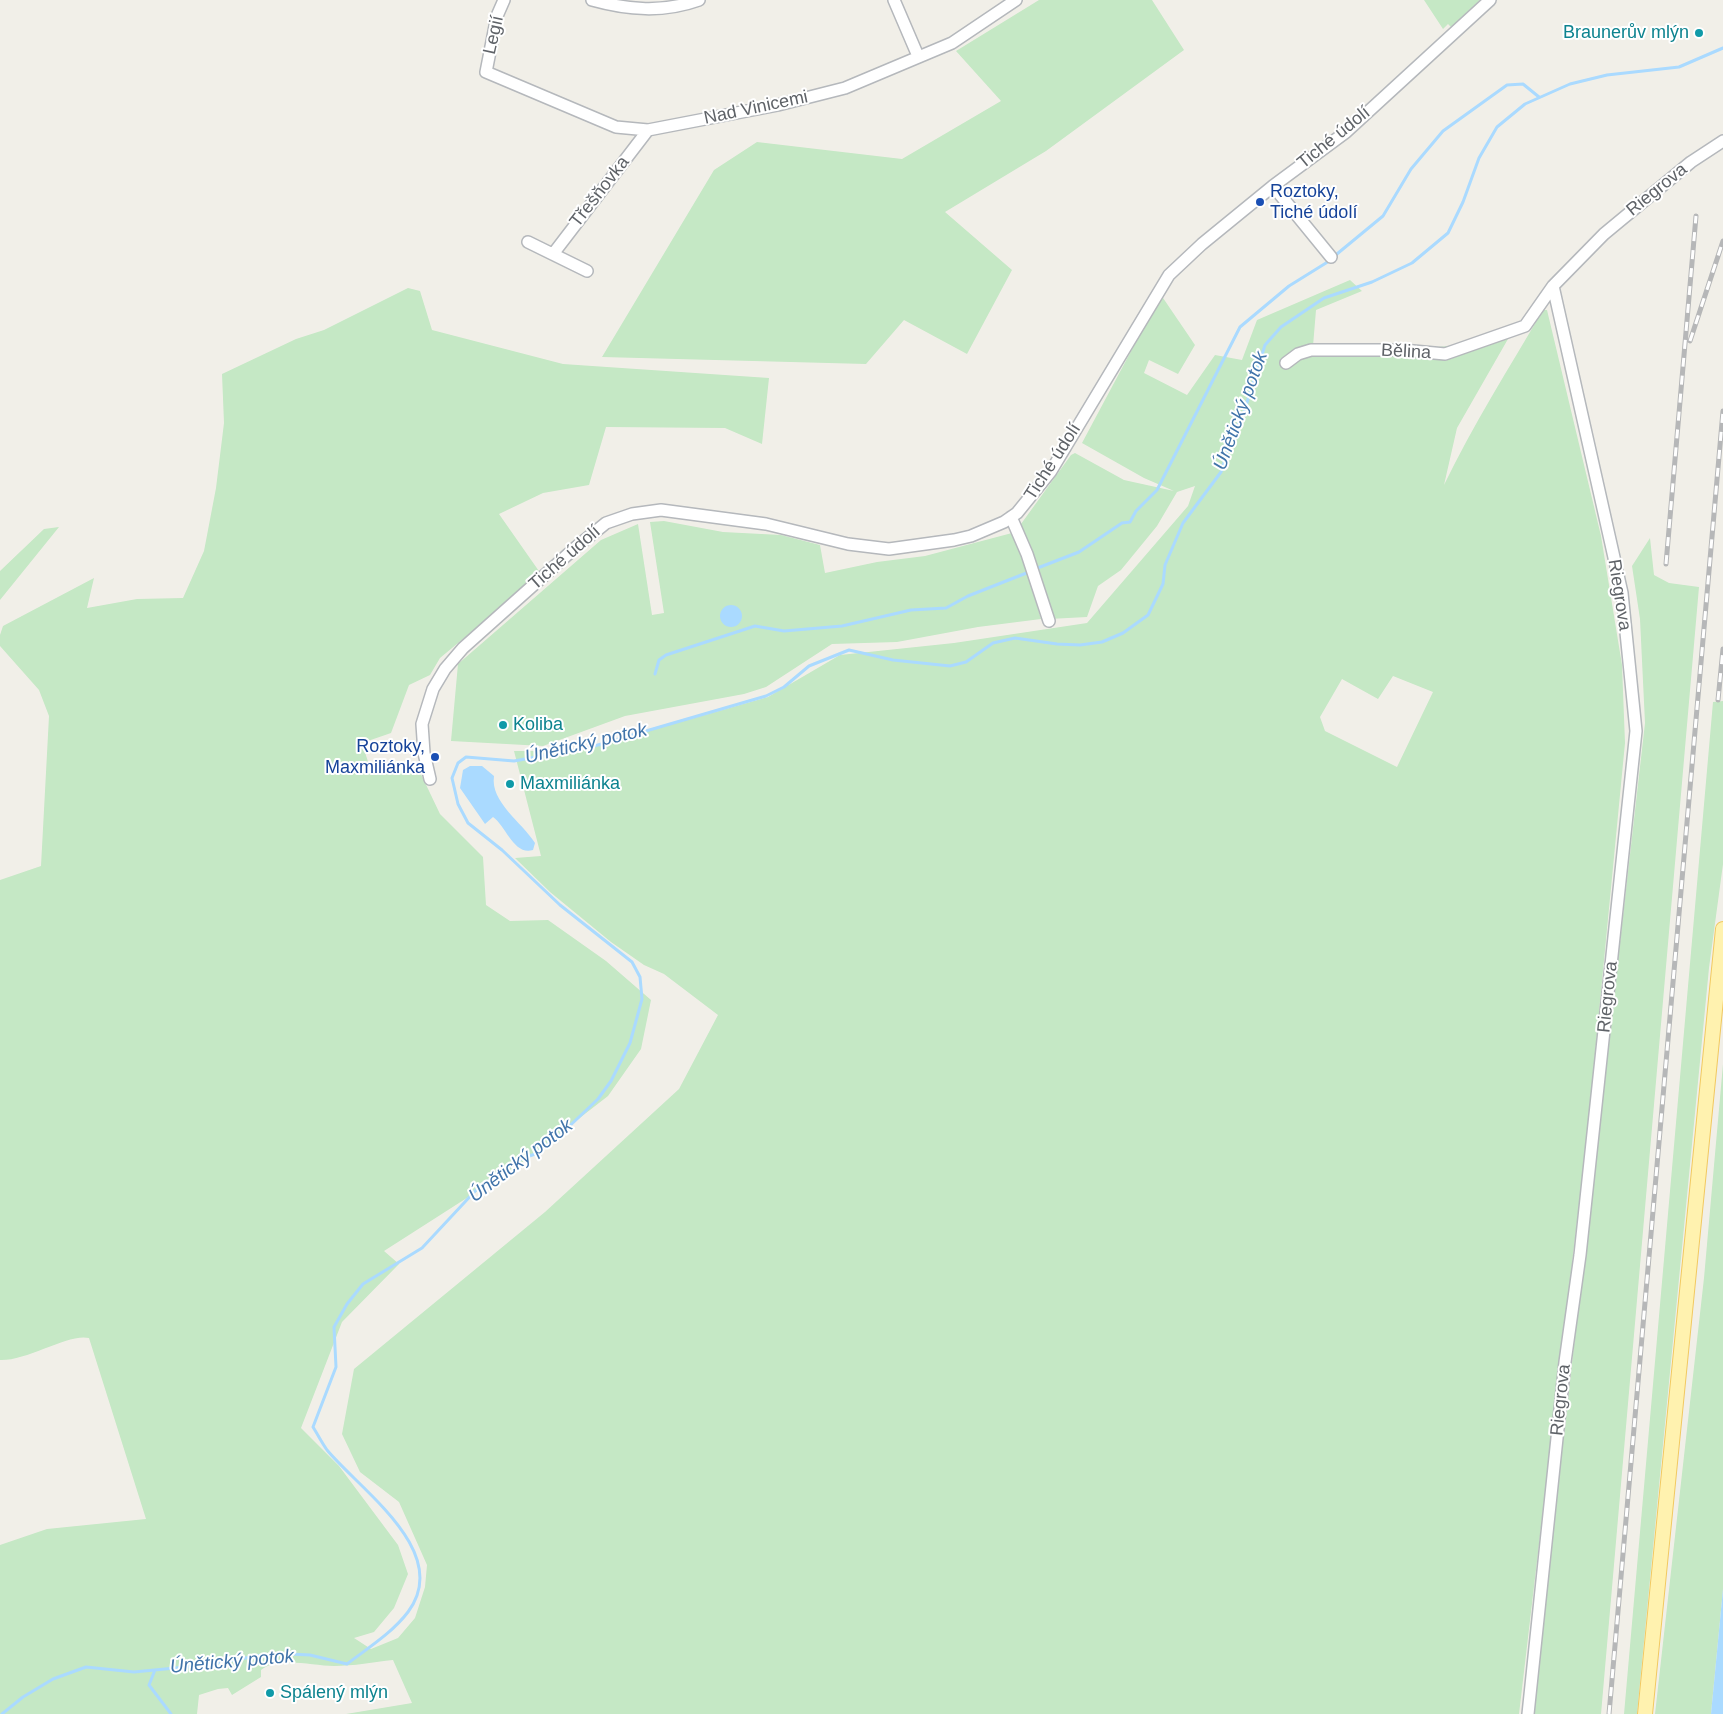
<!DOCTYPE html>
<html>
<head>
<meta charset="utf-8">
<style>
	body { margin:0 }
	canvas { display:block; background:#f1efe8 }
</style>
</head>
<body>
<canvas width="1723" height="1714"></canvas>
<script>
const context = document.querySelector('canvas').getContext('2d');
context.lineJoin = 'round';
function paint(path, color) { context.fillStyle = color; context.fill(path, 'evenodd'); }
function trace(path, color, width, dash) { context.strokeStyle = color; context.lineWidth = width; context.lineCap = dash ? 'butt' : 'round'; context.setLineDash(dash || []); context.stroke(path); }
function write(font, color, halo, rows, align = 'center') {
  context.font = font + ' Helvetica,sans-serif'; context.lineWidth = 4; context.setLineDash([]); context.textBaseline = 'middle'; context.strokeStyle = halo; context.fillStyle = color; for (const [text, x, y, turn = 0] of rows) {
    context.save(); context.translate(x, y); context.rotate((+turn || 0) * Math.PI / 180); context.textAlign = isNaN(turn) ? turn : align; if (halo) context.strokeText(text, 0, 0); context.fillText(text, 0, 0); context.restore();
  }
}
paint(new Path2D(`
	M1039,0H1152L1184,50L1046,151L945,212L1012,270L967,354L904,320L866,364L602,357L714,170L757,142L902,159L1001,101L956,51Z
	M1424,0H1480L1451,27L1448,24L1443,29Z
	M1350,280L1362,291L1316,310L1313,346L1324,357L1482,343L1512,332L1457,428L1444,485C1473,425 1509,368 1543,310H1547L1601,536L1622,665L1625,743L1587,1136L1519,1714H346L412,1703L393,1660C374,1662 354,1666 334,1666C312,1666 279,1656 261,1670V1677L232,1695L228,1688L218,1689L199,1695L197,1714H0V1545L47,1529L146,1519L89,1338C69,1333 27,1361 0,1360V880L41,866L49,716L39,690L0,646V635L3,626L94,578L87,608L137,599L183,598L204,551L216,488L224,423L222,374L296,339L324,330L408,288L420,291L432,330L563,364L769,378L762,444L725,428L606,427L589,485L543,493L499,514L541,574L440,658L430,675L409,685L391,733L362,743L372,774L419,770L440,814L483,857L486,905L510,921L548,920L606,961L651,1000L641,1049L608,1096L523,1162L384,1251L399,1264L342,1322L301,1428L339,1466L398,1545L408,1574L394,1608L374,1632L354,1638L371,1649L398,1638L415,1618L425,1587L427,1565L399,1502L360,1472L342,1434L354,1369L545,1212L679,1089L718,1015L664,974L644,965L611,942L550,892L515,858L541,856L514,751H578L768,697L840,655L954,643L1087,623L1188,506L1195,486L1177,492L1157,526L1121,570L1098,586L1087,617L1049,619L1021,524L1071,455L1075,453L1124,480L1174,491L1144,478L1082,443L1161,295L1195,345L1178,374L1149,360L1144,373L1187,395L1215,355L1242,360L1257,320ZM1393,676L1433,692L1397,767L1325,731L1320,717L1342,679L1378,699Z
	M664,521L723,532L781,535L820,545L825,573L877,562L925,556L1012,533L1021,552L1041,619L978,627L897,642L832,644L766,687L744,694L625,716L543,746L451,741L458,664L601,540L638,524L652,615L664,613L650,522Z
	M59,527L0,600V571L44,529Z
	M1650,538L1654,575L1669,583L1699,587L1601,1714H1532L1645,723L1640,619L1632,566Z
	M1723,701V864L1709,968L1637,1714H1624L1713,702Z
	M1723,1064V1589L1711,1714H1655L1704,1278Z`), '#c5e8c5');
paint(new Path2D(`
	M720 616a11 11 0 1 1 22 0a11 11 0 1 1-22 0Z
	M470,766H482L494,776C490,802 522,822 535,843L533,850C514,856 506,826 493,817L485,824L460,788L463,770Z
	M1723,1589V1714H1711Z`), '#aadaff');
trace(new Path2D(`
	M1035,569L1079,552L1122,523L1130,522L1136,511L1157,490L1240,327L1289,286L1326,263L1383,216L1411,169L1443,131L1507,85L1523,84L1539,97
	M655,674L659,660L666,655L755,626L784,631L842,626L911,610L946,608L968,596L1029,572
	M155,1670L149,1685L171,1714
	M2,1714L23,1697L53,1679L86,1667L134,1672L206,1665L262,1655L289,1654L310,1655L347,1664C368,1648 392,1633 408,1612C453,1552 360,1490 327,1450C322,1443 318,1435 313,1427L336,1367L334,1327L347,1304L363,1284L422,1248L477,1189L521,1159L535,1154L559,1136L598,1099L611,1081L630,1043L642,999L640,977L632,962L560,905L502,850L468,823L458,804L452,778L458,763L466,757L514,761L591,747L766,696L784,687L809,666L849,650L893,660L950,666L966,662L993,643L1015,638L1057,644L1080,645L1102,642L1123,633L1148,615L1163,584L1165,565L1183,523L1221,472L1231,440L1243,415L1265,345L1281,327L1324,298L1372,282L1412,263L1448,233L1463,202L1479,158L1497,127L1525,104L1570,84L1607,75L1679,67L1723,48`), '#aadaff', 3);
const minor = new Path2D(`
	M504,0L497,16L486,72L616,127L648,130L778,105L845,88L952,43L1016,0
	M592,0C628,10 663,13 699,0
	M894,0L918,56
	M1273,186L1331,257
	M528,242L587,271
	M553,254L648,130
	M1286,363L1298,354L1311,350H1403L1445,354L1525,326L1553,286L1604,234L1691,162L1723,141
	M1011,517L1027,554L1049,621
	M430,779L424,753L422,724L433,689L445,669L463,648L575,548L606,523L632,514L661,510L766,524L848,544L889,549L954,540L971,536L1004,522L1017,513L1051,471L1169,275L1202,244L1273,186L1346,132L1490,0
	M1528,1714L1565,1362L1580,1255L1636,731L1622,593L1553,286`);
const major = new Path2D(`
	M1645,1714L1723,929`);
trace(minor, '#b5b8bc', 14);
trace(major, '#f2c960', 16);
trace(minor, '#fff', 11);
trace(major, '#fff2af', 14);
const rail = new Path2D(`
	M1690,341L1723,241
	M1666,564L1696,216
	M1718,700L1723,649
	M1609,1714L1723,411`);
trace(rail, '#b6b7b8', 5);
trace(rail, '#fff', 3, [9]);
for (const [x, y, r, color] of [
	[1699,33,5,"#0f9aa8"],
	[1260,202,5,"#1a4fb4"],
	[503,725,5,"#0f9aa8"],
	[435,757,5,"#1a4fb4"],
	[510,784,5,"#0f9aa8"],
	[270,1693,5,"#0f9aa8"]
]) { const dot = new Path2D(); dot.arc(x, y, r, 0, 2 * Math.PI); context.fillStyle = color; context.fill(dot); trace(dot, '#fff', 2); }
write('18px', '#0d838f', '#fff', [
	["Braunerův mlýn",1689,33,"right"],
	["Koliba",513,725],
	["Maxmiliánka",520,784],
	["Spálený mlýn",280,1693]
], 'left');
write('18px', '#5f6368', '#fff', [
	["Legií",494,35,-77],
	["Nad Vinicemi",756,108,-12],
	["Tiché údolí",1334,138,-39],
	["Riegrova",1657,190,-39],
	["Třešňovka",600,192,-52],
	["Bělina",1406,352,3],
	["Tiché údolí",1053,462,-57],
	["Tiché údolí",565,558,-41],
	["Riegrova",1619,595,81],
	["Riegrova",1608,997,-84],
	["Riegrova",1561,1400,-84]
]);
write('18px', '#164399', '#fff', [
	["Roztoky,",1270,192],
	["Tiché údolí",1270,213],
	["Roztoky,",425,747,"right"],
	["Maxmiliánka",425,768,"right"]
], 'left');
write('italic 19px', '#4174aa', '#fff', [
	["Únětický potok",1241,411,-70],
	["Únětický potok",586,744,-13],
	["Únětický potok",521,1161,-37],
	["Únětický potok",232,1662,-5]
]);
</script>
</body>
</html>
